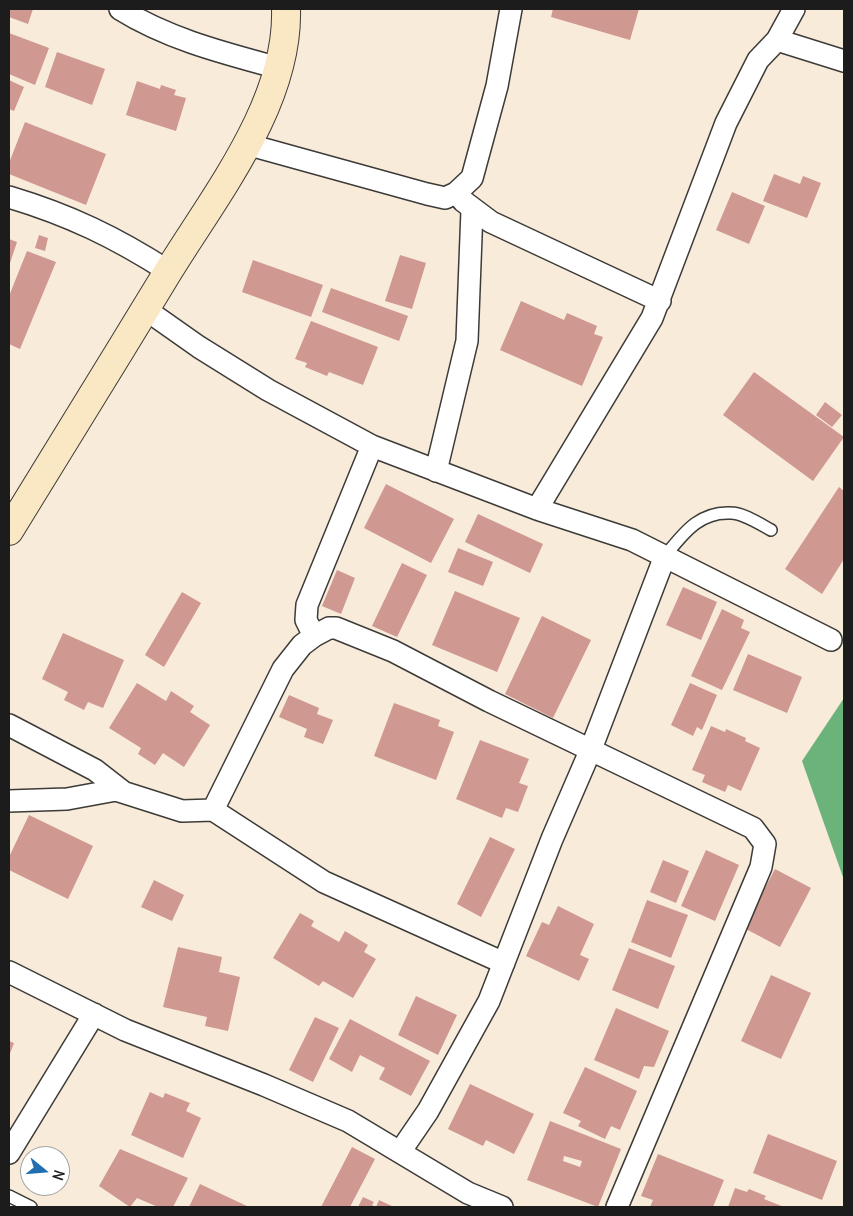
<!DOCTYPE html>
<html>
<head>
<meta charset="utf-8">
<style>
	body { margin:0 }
	#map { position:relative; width:853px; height:1216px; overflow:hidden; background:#f8ebda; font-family:Delius,sans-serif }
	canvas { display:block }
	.frame { position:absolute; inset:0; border:10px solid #1c1c1c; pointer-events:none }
	.north { position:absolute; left:20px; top:1146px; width:50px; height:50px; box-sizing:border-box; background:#fff; border:1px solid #a4a4a4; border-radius:50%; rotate:107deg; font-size:14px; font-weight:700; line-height:20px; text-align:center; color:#1c1c1c }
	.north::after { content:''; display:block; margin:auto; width:18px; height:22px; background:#1f6fb2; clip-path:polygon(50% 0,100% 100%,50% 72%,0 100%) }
</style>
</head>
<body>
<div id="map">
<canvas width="853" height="1216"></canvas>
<div class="frame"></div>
<div class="north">N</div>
</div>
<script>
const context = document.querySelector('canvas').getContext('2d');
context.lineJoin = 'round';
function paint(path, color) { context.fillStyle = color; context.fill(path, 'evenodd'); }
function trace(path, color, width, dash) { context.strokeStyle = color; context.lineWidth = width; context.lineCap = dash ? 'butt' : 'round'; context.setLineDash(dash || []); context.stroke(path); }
paint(new Path2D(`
	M844,698V880L802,761Z`), '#6bb37a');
paint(new Path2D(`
	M9,9H33L28,24L9,17Z
	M553,9H639L630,40L551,17Z
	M9,33L49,48L35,85L9,74Z
	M57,52L105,69L92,105L45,87Z
	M9,80L24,87L14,111L9,109Z
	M137,81L160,89L161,85L176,90L174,95L186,98L176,131L126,115Z
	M25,122L106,154L86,205L9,174V163Z
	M774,174L800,184L803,176L821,183L807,218L763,201Z
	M732,192L765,206L749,244L716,230Z
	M39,235L48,238L45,251L35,248Z
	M9,239L17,242L9,266Z
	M27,251L56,262L20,349L9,344V296Z
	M400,255L426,263L412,309L385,301Z
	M253,260L323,285L311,317L242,292Z
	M331,288L408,316L399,341L322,312Z
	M521,301L564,320L567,313L597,326L594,334L603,337L582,386L500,350Z
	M311,321L378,347L363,385L329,372L327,376L305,367L307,363L295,359Z
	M754,372L844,437L813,481L723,415Z
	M825,402L842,415L832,427L816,415Z
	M386,484L454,519L431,563L364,528Z
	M839,487L844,491V559L822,594L785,569Z
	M478,514L543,544L530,573L465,542Z
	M458,548L493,562L483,586L448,572Z
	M402,563L427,575L397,637L372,626Z
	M337,570L355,578L341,614L322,606Z
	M683,587L717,602L701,640L666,625Z
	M455,591L520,618L497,672L432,645Z
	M182,592L201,603L164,667L145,655Z
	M722,609L744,620L741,628L750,632L722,690L691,676Z
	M542,616L591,640L553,718L505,694Z
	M63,633L124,660L103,708L88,702L84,710L64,700L68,692L42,679Z
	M748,654L802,677L787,713L733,690Z
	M137,683L166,701L171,691L194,706L190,712L210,725L184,767L163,753L155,765L138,754L141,748L109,728Z
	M690,683L717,695L702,730L697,727L693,736L671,725Z
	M289,695L319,708L317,714L333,720L323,744L304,737L307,729L279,717Z
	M394,703L440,720L438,726L454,732L436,780L374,756Z
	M711,726L725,732L726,729L746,738L745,741L760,748L741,791L728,785L725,792L702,782L705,775L692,770Z
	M480,740L529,759L519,783L528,786L518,812L506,808L502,818L456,799Z
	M29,815L93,846L68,899L9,870V857Z
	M490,837L515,849L481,917L457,904Z
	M706,850L739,865L715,921L681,906Z
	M663,860L689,871L676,903L650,892Z
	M775,869L811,888L780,947L744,928Z
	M154,880L184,895L172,921L141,907Z
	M647,900L688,915L671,958L631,942Z
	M558,906L594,924L580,955L589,959L579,981L526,956L542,922L549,925Z
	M300,913L314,921L311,926L339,942L345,931L368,945L364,952L376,959L353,998L323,981L319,986L273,958Z
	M178,947L222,957L219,972L240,977L228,1031L205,1026L207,1017L163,1007Z
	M629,948L675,966L658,1009L612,990Z
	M771,975L811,993L781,1059L741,1041Z
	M416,996L457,1015L438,1055L398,1035Z
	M616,1008L669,1031L654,1067L644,1066L639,1079L594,1060Z
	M315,1017L339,1028L313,1082L289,1070Z
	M350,1019L430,1061L411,1096L379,1079L385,1068L360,1055L352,1072L329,1059Z
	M9,1041L14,1043L9,1056Z
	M585,1067L637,1091L620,1130L611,1126L605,1139L578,1126L581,1121L563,1113Z
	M470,1084L534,1114L514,1154L486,1140L483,1146L448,1129Z
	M150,1092L163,1098L165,1093L190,1103L186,1111L201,1118L183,1158L131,1135Z
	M550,1121L621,1149L598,1207L527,1180ZM564,1156L582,1161L580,1167L563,1161Z
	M768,1134L837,1161L822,1200L753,1173Z
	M352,1147L375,1159L350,1207H321Z
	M120,1149L188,1178L173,1207H158L137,1198L130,1207L99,1186Z
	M658,1154L724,1180L713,1207H650L653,1200L641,1196Z
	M200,1184L249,1207H189Z
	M735,1188L747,1192L749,1189L766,1196L764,1199L784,1207H728Z
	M363,1197L374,1202L372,1205L376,1207L379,1200L394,1207H358Z`), '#cf9890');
const lane = new Path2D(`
	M665,556C683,534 699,511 731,513C743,513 760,524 771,530
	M9,1196L31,1207`);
const street = new Path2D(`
	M120,9C168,39 224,53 279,68
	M777,40L844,61
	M246,144L427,194L445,198L456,193L472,178L497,86L511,9
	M9,197C69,215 115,237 168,271
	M463,201L491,222L660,301
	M145,309L199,347L268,390L372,446L537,509L632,540L831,640
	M436,471L467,341L472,210
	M537,509L652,318L726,123L758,60L777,40L794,9
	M314,636L306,620L307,605L372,446
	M9,725L95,770L122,791
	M9,801L67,799L116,790L182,811L213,810L324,882L504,963
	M213,810L283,669L302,645L314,636L329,628H336L393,651L489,701L753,828L765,844L761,867L617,1207
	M9,972L125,1030L264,1085L348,1121L468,1193L502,1207
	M400,1152L428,1111L489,1001L552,839L591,749L665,556
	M9,1153L94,1014`);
const secondary = new Path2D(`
	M9,531C60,448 112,364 163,280C211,200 289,106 286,9`);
trace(lane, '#3d3b38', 14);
trace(street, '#3d3b38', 24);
trace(secondary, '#3d3b38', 30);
trace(lane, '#fff', 11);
trace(street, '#fff', 21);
trace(secondary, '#fae7c3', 28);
</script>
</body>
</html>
